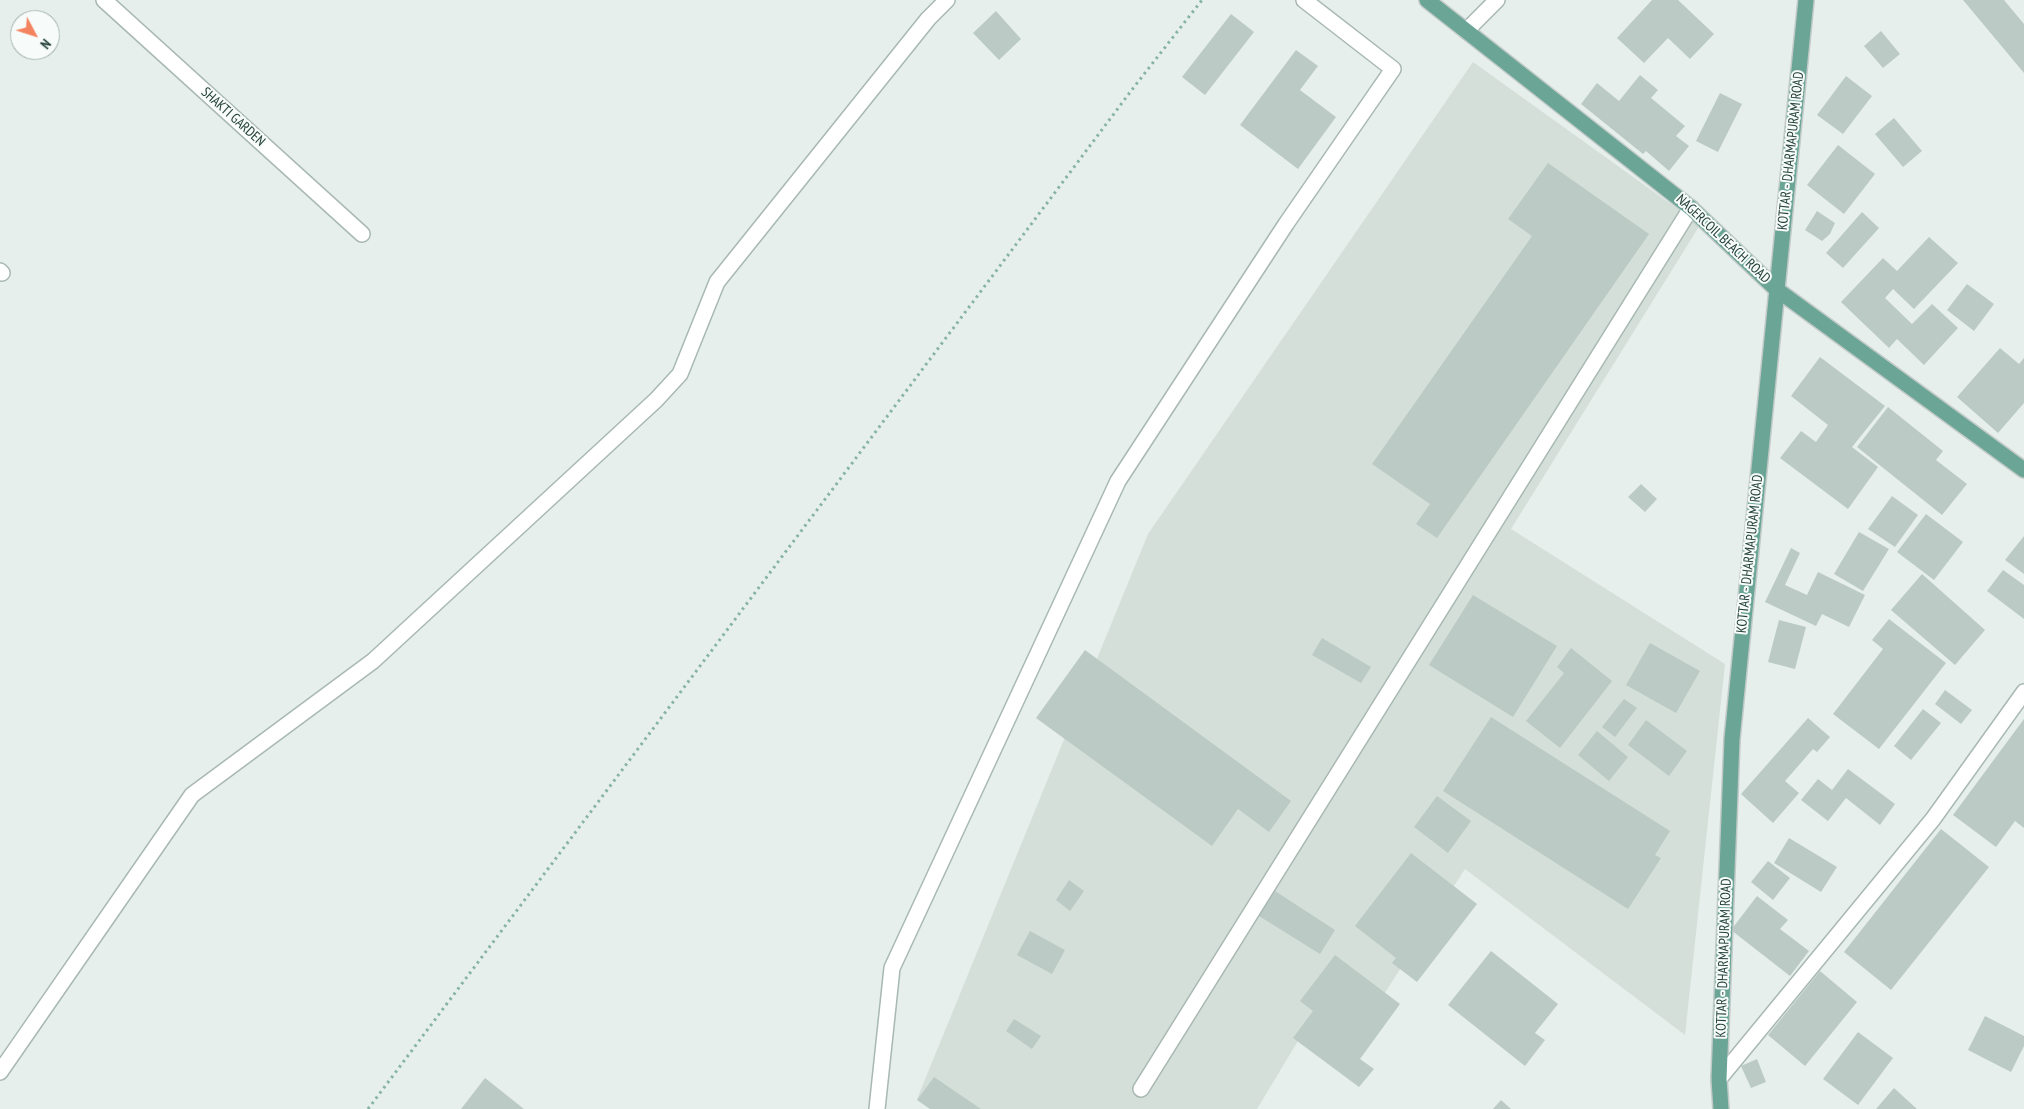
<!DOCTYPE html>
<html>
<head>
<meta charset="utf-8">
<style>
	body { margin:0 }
	#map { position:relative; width:2024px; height:1109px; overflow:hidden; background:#e6efeb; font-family:"PT Sans Narrow",sans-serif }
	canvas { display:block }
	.north { position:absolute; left:10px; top:10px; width:50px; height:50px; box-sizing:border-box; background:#f7fbf9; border:1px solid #a3b1ad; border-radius:50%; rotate:130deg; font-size:14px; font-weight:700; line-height:20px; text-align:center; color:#24423a }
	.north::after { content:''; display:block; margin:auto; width:18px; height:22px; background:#f4845f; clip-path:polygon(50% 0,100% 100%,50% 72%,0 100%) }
</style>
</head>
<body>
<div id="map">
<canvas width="2024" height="1109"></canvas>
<div class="north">N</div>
</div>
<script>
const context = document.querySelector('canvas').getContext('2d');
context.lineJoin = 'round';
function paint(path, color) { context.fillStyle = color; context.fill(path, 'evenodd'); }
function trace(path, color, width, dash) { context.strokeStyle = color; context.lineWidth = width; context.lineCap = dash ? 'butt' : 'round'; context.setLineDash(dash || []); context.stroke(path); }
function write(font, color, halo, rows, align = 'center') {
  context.font = font + ' "PT Sans Narrow",sans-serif'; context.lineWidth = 4; context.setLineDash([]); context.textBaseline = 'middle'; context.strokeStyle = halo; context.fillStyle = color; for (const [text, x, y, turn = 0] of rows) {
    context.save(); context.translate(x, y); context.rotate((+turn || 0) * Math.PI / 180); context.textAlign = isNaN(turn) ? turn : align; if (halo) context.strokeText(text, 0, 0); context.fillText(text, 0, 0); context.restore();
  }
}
paint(new Path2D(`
	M1473,62L1700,225L1511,529L1725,664L1685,1035L1465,869L1342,1059L1304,1031L1257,1109H932L917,1099L1148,534Z`), '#d4dfda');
paint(new Path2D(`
	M1652,0H1678L1714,34L1690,59L1668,38L1644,63L1617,38Z
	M1963,0H2004L2024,24V73Z
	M996,11L1021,39L999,60L973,33Z
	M1231,14L1254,32L1205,95L1182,77Z
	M1881,31L1900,54L1883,68L1864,46Z
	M1296,50L1318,66L1300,90L1336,117L1298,169L1240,125Z
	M1640,75L1658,90L1651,98L1685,126L1676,136L1689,146L1669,171L1646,151L1643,154L1581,104L1597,83L1619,101Z
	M1846,76L1872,96L1843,134L1817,115Z
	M1720,93L1742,104L1718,152L1696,141Z
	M1894,118L1922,151L1903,167L1875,134Z
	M1838,145L1875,174L1844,214L1807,185Z
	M1548,163L1649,234L1437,538L1416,524L1430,504L1372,464L1532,236L1508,219Z
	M1817,211L1835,223L1830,234L1822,241L1805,230Z
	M1862,212L1879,228L1843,268L1826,253Z
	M1929,237L1958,263L1914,309L1893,289L1885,298L1912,324L1932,304L1958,328L1924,365L1897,339L1889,348L1841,302L1883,258L1897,271Z
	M1967,284L1994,304L1974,331L1947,310Z
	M2000,348L2019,364L2024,358V403L1998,433L1957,397Z
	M1820,357L1885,406L1852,447L1878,467L1848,509L1780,458L1801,431L1816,442L1828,425L1791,396Z
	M1888,407L1943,451L1936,460L1967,484L1942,515L1857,447Z
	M1641,484L1657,499L1645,512L1628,497Z
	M1892,496L1918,515L1895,547L1868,529Z
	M1926,514L1963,542L1934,580L1897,552Z
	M1859,532L1889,549L1863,591L1834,574Z
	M2024,536V574L2005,560Z
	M1791,548L1800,553L1785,585L1807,595L1818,572L1865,595L1849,627L1822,614L1816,626L1765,602Z
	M2003,570L2024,585V619L1987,591Z
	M1922,574L1985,630L1955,665L1891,610Z
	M1473,595L1557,646L1513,717L1429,665Z
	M1889,619L1946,663L1879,749L1833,714L1883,649L1872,640Z
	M1779,620L1806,627L1795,669L1768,662Z
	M1322,638L1371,667L1361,683L1312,655Z
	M1650,643L1700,671L1676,713L1626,685Z
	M1571,648L1612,681L1560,748L1526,721L1564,673L1557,667Z
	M1085,650L1291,801L1269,832L1238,809L1212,846L1036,718Z
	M1945,690L1972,710L1961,724L1935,704Z
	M1624,699L1637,708L1615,737L1602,727Z
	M1923,709L1941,723L1911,760L1894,746Z
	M1491,717L1670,831L1655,855L1661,858L1628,909L1443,791Z
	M1808,718L1830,737L1817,752L1813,749L1785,781L1799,793L1773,823L1741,794Z
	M2024,719V828L2015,821L1996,847L1953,815Z
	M1646,720L1687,751L1669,776L1628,745Z
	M1597,731L1628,757L1609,781L1578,755Z
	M1848,769L1895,804L1880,825L1846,798L1828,821L1801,800L1818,779L1832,790Z
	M1437,796L1471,821L1448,853L1414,827Z
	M1941,829L1989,867L1891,990L1844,952Z
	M1789,838L1837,867L1821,892L1774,863Z
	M1411,853L1477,904L1417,982L1392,963L1396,958L1355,926Z
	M1768,861L1790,878L1773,900L1751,882Z
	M1069,880L1084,891L1070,911L1056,900Z
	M1275,891L1335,930L1320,954L1259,916Z
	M1757,896L1788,920L1780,929L1809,951L1790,976L1731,930Z
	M1030,931L1065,950L1052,974L1017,955Z
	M1491,951L1558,1004L1535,1033L1545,1040L1525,1066L1448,1005Z
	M1335,955L1400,1004L1360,1059L1374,1069L1359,1087L1293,1038L1313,1011L1300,1001Z
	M1820,971L1857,1002L1805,1066L1768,1035Z
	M1985,1016L2024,1036V1046L2011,1072L1968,1050Z
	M1014,1019L1041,1036L1032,1049L1006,1031Z
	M1858,1032L1893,1058L1858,1105L1823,1079Z
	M1757,1059L1766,1082L1751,1088L1741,1066Z
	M934,1077L981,1109H930L917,1100Z
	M485,1078L524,1109H461Z
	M1894,1088L1917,1109H1876Z
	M1501,1100L1511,1109H1493Z`), '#bbcac4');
const minor = new Path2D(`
	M104,0L362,234
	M1466,31L1497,0
	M0,271L2,273
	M0,1072L192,795L373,661L656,400L680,374L717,282L928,19L947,0
	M1719,1079L1933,819L2024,692
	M1141,1089L1691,208
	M877,1109L892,968L1118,481L1286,224L1393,69L1304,0`);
const major = new Path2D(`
	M1427,0L1691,208L1776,289L2024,470
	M1721,1109L1719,1079L1732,739L1806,0`);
trace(minor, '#a8b8b2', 18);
trace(major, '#c2cac8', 18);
trace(new Path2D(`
	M368,1109L1134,87L1202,0`), '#86b3a5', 3, [2.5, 4]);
trace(minor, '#fff', 15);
trace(major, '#6aa596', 15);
write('14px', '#24423a', '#f7fbf9', [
	["SHAKTI GARDEN",233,117,42],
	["KOTTAR - DHARMAPURAM ROAD",1791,151,-84],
	["NAGERCOIL BEACH ROAD",1723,239,43],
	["KOTTAR - DHARMAPURAM ROAD",1750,554,-84],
	["KOTTAR - DHARMAPURAM ROAD",1724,958,-88]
]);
</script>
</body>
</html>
